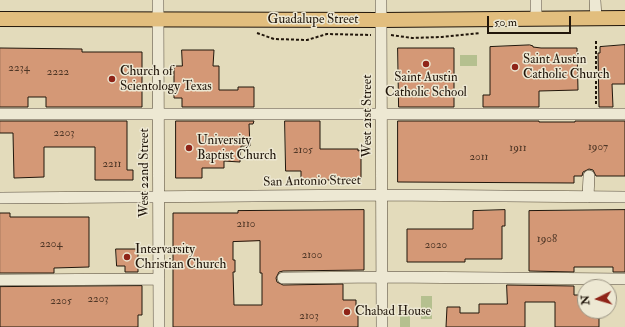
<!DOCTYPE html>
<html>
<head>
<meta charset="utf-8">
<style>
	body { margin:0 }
	#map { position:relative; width:625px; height:327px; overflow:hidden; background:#e3dbbb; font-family:"IM FELL Double Pica",serif }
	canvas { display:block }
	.north { position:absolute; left:577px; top:279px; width:40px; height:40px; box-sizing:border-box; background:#ede8d3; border:1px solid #9b9483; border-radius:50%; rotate:265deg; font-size:11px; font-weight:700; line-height:16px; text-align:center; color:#21160b }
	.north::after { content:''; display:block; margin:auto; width:14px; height:18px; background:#8f2418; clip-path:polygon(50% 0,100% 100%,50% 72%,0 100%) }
	.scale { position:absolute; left:487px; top:16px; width:84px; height:18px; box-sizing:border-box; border:2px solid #21160b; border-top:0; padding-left:5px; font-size:12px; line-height:14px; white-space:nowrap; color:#21160b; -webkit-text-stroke:3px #ede8d3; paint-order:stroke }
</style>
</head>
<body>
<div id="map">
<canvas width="625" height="327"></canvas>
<div class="north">N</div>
<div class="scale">50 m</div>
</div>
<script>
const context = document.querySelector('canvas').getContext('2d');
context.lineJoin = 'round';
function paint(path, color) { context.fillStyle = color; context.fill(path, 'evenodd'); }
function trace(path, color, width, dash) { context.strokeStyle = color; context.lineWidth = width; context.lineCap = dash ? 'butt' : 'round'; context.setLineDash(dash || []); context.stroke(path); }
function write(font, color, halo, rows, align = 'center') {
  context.font = font + ' "IM FELL Double Pica",serif'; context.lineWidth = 3; context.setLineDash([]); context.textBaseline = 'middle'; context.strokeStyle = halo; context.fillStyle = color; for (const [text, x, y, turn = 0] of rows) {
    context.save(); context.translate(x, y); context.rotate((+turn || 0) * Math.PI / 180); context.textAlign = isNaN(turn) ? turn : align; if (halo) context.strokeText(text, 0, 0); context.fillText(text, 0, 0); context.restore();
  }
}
paint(new Path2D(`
	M460,55H477V66H460Z
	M421,296H432V319H421Z
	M410,309V327H400V310Z`), '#b5c08f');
const building = new Path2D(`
	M530,45L533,46V47L541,48H577L578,90L539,91V107H483V95H490V47Z
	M625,45V84H612L613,107H599L598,53H600V47Z
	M0,48L82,49V52H142V107H46V97H28V107H0Z
	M398,48H454V107H399Z
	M182,50H214L213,66H219V90H238V87H254V107H182V98H174V66H182Z
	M0,121H127V170H133V180H95V147H44V177L14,178L13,133H0Z
	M176,121H254L253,124H249L250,146H241L240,162L224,161V168H202V178H176Z
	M285,121H320V149H358V151L361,150V180H301V171H286Z
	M398,121H539V122H575V121H625V176H596L593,170L589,169L583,172L582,176H574V183L398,182Z
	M364,210V270L283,271L279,272L276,278L277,282L283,285L343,284V300H356V306H358V327H173V213H238V211ZM260,241V273H262V305H234L233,272H235V260H233V242Z
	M505,210V226H502V259H465V262H407V229H473V211Z
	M625,210V272H613V267H574V272L529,271V211Z
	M0,213H10V217H89V267L54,268V273H0Z
	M116,249H138V272H125V266H117Z
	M507,285L574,286V295H585V311H599V327H555V302H525V327H446L447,307H460V313H479V304H507Z
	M142,286V315H138V327H0V287Z`);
paint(building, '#d49876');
trace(building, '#21160b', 1);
const minor = new Path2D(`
	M158,0L159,327
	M381,0L382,327
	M595,0L596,19
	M536,19V0
	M0,114H625
	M588,197L589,176
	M0,198L382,195L625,197
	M283,278L382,277L625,279
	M0,280L159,279`);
const major = new Path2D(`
	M0,19L381,20L625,18`);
trace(minor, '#524737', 12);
trace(major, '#21160b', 16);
trace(new Path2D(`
	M257,33L274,39L307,40L327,34L371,35
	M391,35L412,38L442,37L480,33
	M596,104V39`), '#21160b', 2, [3, 2]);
trace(minor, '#ede8d3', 11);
trace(major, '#e2be7e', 14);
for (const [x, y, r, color] of [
	[426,64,4,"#8f2418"],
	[515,67,4,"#8f2418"],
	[112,79,4,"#8f2418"],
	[189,148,4,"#8f2418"],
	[127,257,4,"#8f2418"],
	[347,312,4,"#8f2418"]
]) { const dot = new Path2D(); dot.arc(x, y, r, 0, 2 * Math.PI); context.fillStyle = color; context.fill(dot); trace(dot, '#ede8d3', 1.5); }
write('11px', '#4e3626', null, [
	["2234",19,69],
	["2222",58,73],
	["2203",64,134],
	["1907",598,148],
	["1911",518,149],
	["2105",303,151],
	["2011",479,158],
	["2211",112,165],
	["2110",246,225],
	["1908",547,240],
	["2204",51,245],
	["2020",436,246],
	["2100",312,256],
	["2203",98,300],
	["2205",61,302],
	["2103",309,317]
]);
write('13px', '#21160b', '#ede8d3', [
	["Guadalupe Street",313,20],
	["West 21st Street",368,116,-90],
	["West 22nd Street",145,173,-90],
	["San Antonio Street",312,182,-1]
]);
write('13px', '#21160b', '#ede8d3', [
	["Saint Austin",523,60],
	["Catholic Church",523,75],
	["Church of",120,72],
	["Scientology Texas",120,87],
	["Saint Austin",426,78,"center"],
	["Catholic School",426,93,"center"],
	["University",197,141],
	["Baptist Church",197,156],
	["Intervarsity",135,250],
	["Christian Church",135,265],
	["Chabad House",355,312]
], 'left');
</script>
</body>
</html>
